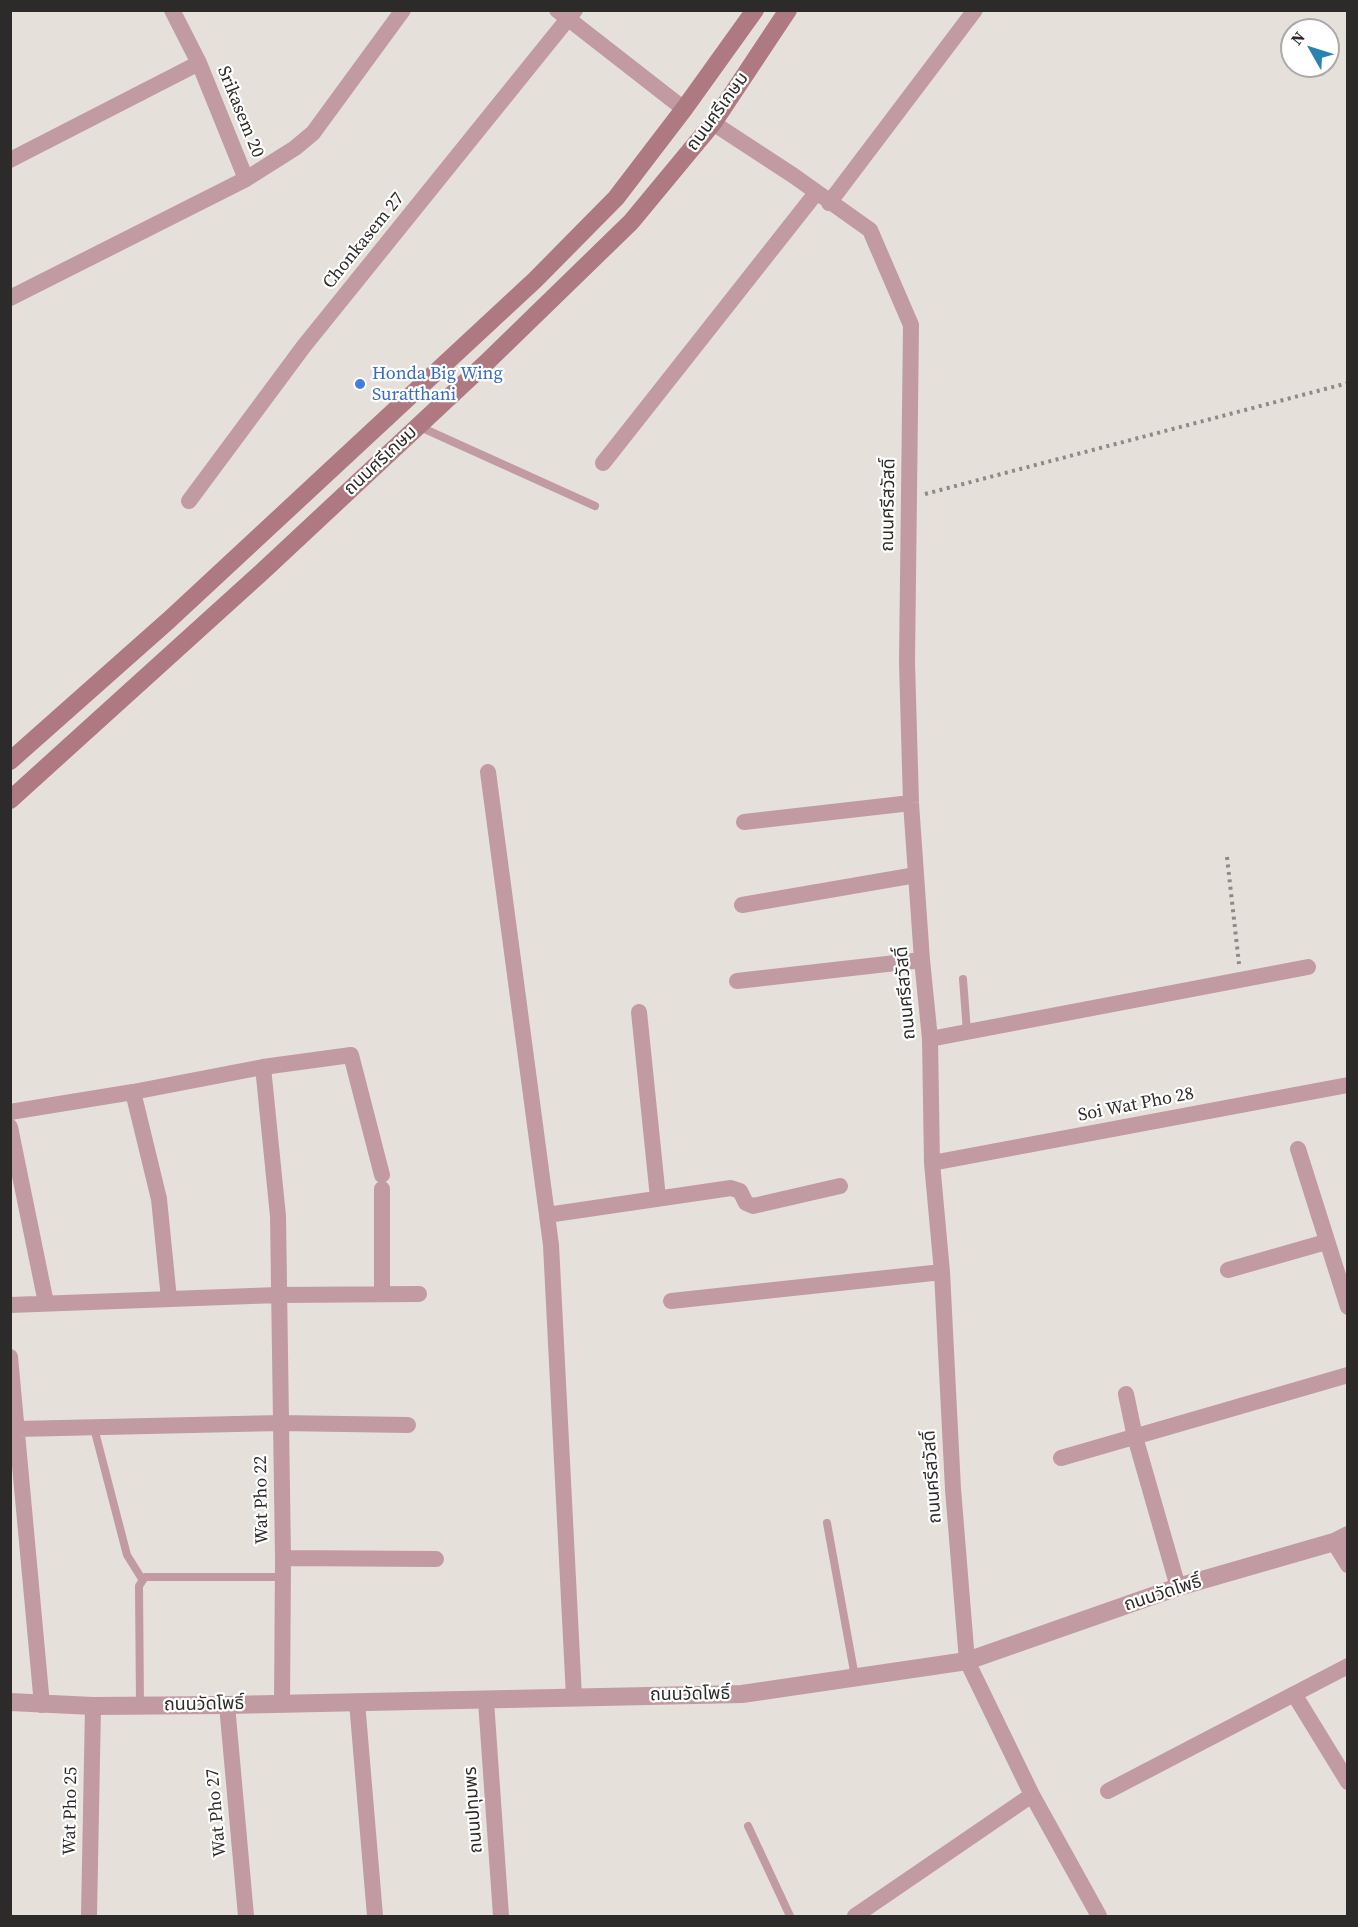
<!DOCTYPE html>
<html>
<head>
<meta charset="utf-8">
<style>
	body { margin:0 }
	#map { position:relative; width:1358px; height:1927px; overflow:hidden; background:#e5e0da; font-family:"Source Serif 4",serif }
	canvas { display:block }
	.frame { position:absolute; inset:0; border:12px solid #2d2b29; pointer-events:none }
	.north { position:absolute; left:1280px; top:18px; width:60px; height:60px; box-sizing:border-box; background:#fff; border:2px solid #abaaa9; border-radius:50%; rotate:309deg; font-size:16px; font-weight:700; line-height:24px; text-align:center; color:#2d2b29 }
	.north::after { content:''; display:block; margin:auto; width:21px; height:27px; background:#2983b1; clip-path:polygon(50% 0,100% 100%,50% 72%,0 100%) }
</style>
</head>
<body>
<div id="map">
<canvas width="1358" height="1927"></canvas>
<div class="frame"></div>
<div class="north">N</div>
</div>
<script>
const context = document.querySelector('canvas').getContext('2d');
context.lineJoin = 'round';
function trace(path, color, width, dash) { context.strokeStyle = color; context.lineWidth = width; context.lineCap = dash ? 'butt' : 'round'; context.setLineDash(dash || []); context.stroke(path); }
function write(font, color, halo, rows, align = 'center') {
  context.font = font + ' "Source Serif 4","Noto Sans Thai",serif'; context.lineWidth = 4.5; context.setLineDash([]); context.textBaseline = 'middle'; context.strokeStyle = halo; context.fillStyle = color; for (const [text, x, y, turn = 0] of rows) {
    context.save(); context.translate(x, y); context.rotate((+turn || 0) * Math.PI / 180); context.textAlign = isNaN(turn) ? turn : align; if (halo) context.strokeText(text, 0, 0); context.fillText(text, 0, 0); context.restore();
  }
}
trace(new Path2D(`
	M925,494L1348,383
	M1227,857L1239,964`), '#8e8b86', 4, [3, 4.5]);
trace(new Path2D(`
	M418,426L595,506
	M963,979L967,1032
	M94,1428L127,1555L142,1579
	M827,1523L855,1677
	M140,1705L139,1586L145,1577H283
	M748,1826L790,1916`), '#c19ba1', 8);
trace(new Path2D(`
	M172,10L199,63L246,179L295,148L313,133L403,10
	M557,10L684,109
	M713,123L794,176L870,230L911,325L907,662L911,803L922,960L930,1039L932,1163L942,1272L953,1489L967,1661L1032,1795L1099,1916
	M10,160L199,63
	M829,203L975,10
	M10,298L246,179
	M603,463L816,193
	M189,501L304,346L575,10
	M488,772L551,1245L574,1697
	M744,822L911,803
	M742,905L916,875
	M737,981L922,960
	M639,1012L658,1198
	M930,1039L1308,967
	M263,1067L351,1055L382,1175
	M133,1092L159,1199L169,1299
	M10,1112L133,1092L263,1067L278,1216L283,1558L282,1704
	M10,1127L46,1303
	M1298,1149L1348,1307
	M932,1163L1348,1085
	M547,1215L731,1188L740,1191L746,1203L753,1206L840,1186
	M1228,1270L1326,1242
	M382,1294V1189
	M671,1301L942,1272
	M10,1305L278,1295L419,1294
	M10,1357L42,1705
	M1126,1394L1135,1437L1178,1587
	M17,1429L280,1423L408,1425
	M1061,1458L1348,1375
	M1334,1542L1348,1565
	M283,1558L436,1559
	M1294,1694L1348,1782
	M486,1701L501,1916
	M357,1702L375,1916
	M227,1705L246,1916
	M1108,1791L1348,1666
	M89,1916L93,1706
	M855,1916L1032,1795`), '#c19ba1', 16);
trace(new Path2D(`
	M10,1702L93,1706L227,1705L742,1694L967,1661L1178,1587L1334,1542L1348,1535`), '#c19ba1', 18);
trace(new Path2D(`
	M10,761L169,620L535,280L616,198L684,109L755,10
	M10,800L263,571L488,361L631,222L713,123L788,10`), '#af7982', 18);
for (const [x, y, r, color] of [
	[360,384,6,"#3f7fe0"]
]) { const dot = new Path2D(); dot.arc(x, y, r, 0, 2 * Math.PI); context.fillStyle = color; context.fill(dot); trace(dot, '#fff', 2); }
write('18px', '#2d2b29', '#fff', [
	["Srikasem 20",240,112,68],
	["ถนนศรีเกษม",718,112,-54],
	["Chonkasem 27",364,241,-51],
	["ถนนศรีเกษม",381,461,-43],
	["ถนนศรีสวัสดิ์",889,505,-89],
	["ถนนศรีสวัสดิ์",906,993,-95],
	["Soi Wat Pho 28",1136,1105,-11],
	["ถนนศรีสวัสดิ์",933,1477,-94],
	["Wat Pho 22",262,1500,-91],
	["ถนนวัดโพธิ์",1163,1594,-18],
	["ถนนวัดโพธิ์",690,1695,-1],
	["ถนนวัดโพธิ์",204,1705,-1],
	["ถนนปทุมพร",474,1810,-94],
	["Wat Pho 25",71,1811,-89],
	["Wat Pho 27",217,1813,-95]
]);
write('18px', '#366cbe', '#fff', [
	["Honda Big Wing",372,374],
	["Suratthani",372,395]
], 'left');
</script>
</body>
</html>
